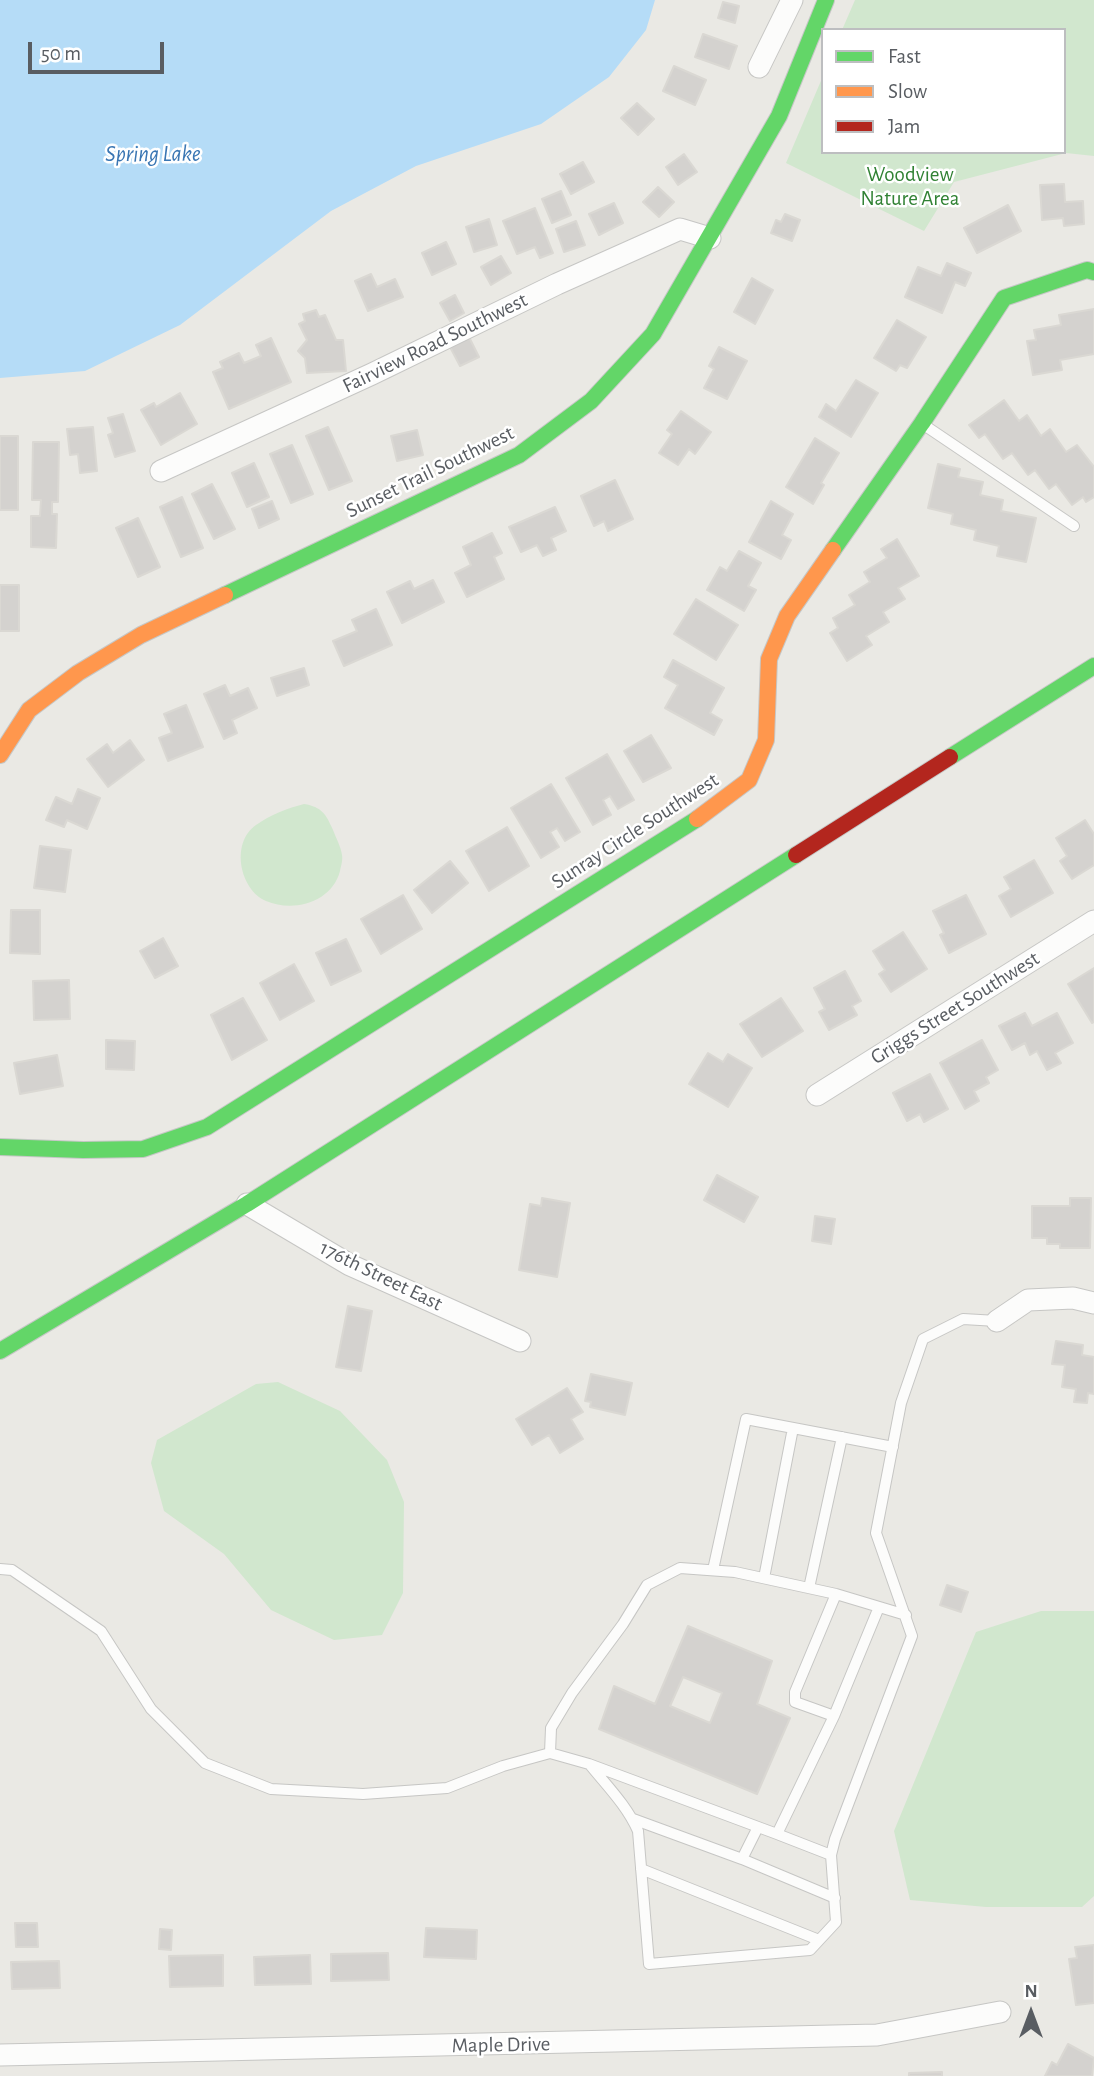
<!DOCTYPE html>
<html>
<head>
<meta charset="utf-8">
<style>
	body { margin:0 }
	#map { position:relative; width:1094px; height:2076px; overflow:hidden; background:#eae9e4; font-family:"Alegreya Sans",sans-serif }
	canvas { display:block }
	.legend { position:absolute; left:821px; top:28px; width:245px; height:126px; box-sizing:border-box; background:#fff; border:2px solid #bdbec0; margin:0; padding:9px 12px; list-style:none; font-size:21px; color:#595d62 }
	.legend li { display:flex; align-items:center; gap:14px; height:35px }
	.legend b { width:35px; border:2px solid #bdbec0 }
	.north { position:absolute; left:996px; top:1978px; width:70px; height:70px; -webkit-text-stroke:5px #fff; paint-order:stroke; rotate:0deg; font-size:19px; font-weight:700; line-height:28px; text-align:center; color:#595d62 }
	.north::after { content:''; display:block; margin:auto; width:24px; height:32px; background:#595d62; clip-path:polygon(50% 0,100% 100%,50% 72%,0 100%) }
	.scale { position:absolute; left:28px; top:42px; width:136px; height:32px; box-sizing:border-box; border:4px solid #595d62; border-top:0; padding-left:9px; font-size:21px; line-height:24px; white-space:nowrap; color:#595d62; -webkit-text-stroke:5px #fff; paint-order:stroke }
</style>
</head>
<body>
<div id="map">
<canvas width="1094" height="2076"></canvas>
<ul class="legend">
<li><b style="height:9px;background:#63d668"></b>Fast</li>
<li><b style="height:9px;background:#ff974d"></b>Slow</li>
<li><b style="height:9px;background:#b3261e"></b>Jam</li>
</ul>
<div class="north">N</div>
<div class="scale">50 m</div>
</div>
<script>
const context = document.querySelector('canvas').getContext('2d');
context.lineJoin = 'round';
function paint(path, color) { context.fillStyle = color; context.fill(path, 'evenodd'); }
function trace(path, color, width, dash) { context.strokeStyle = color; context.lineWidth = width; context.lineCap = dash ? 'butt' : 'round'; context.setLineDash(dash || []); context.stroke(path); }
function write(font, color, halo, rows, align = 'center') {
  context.font = font + ' "Alegreya Sans",sans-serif'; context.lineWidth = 5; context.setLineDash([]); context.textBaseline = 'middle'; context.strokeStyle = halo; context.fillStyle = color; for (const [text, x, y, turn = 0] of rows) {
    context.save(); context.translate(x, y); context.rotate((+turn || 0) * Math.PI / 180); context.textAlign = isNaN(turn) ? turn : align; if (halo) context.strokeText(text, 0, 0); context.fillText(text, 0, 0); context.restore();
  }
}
paint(new Path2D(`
	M855,0H1094V156L1066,153L954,182L924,231L786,163L823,76V152H1064V30H842Z
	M304,804C322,807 326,814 333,830C336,838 341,847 342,855C343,860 341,866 340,871C332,902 294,913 266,901C240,890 230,843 256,825C270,815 288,808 304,804Z
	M278,1382L340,1411L387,1460L404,1502L403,1593L382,1635L334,1640L271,1610L224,1554L164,1511L151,1463L157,1440L256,1384Z
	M1041,1611H1094V1896L1082,1907H986L910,1900L894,1831L976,1632Z`), '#d1e7ce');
paint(new Path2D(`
	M0,0H655L646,30L609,77L541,124L416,166L331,211L180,325L85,371L0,378Z`), '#b5dcf7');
const building = new Path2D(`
	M723,2L739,6L735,23L718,18Z
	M703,34L737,46L729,69L695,57Z
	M674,66L706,80L695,105L663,91Z
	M637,103L654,119L638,135L621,118Z
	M684,154L697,172L678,185L666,167Z
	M583,162L594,182L571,194L560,174Z
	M1064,184L1065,202L1083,201L1084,224L1064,226L1063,218L1042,220L1040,185Z
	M658,187L674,202L659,217L643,202Z
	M561,191L571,215L552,223L542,199Z
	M614,203L623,223L599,235L589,214Z
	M1008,205L1021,231L977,253L964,228Z
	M535,208L553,253L540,258L535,247L517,254L503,221Z
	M785,214L800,220L792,241L771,233L776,220L781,222Z
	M489,219L497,245L474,252L466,227Z
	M576,221L585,245L564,252L556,229Z
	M446,242L456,264L432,275L422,253Z
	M501,256L511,273L491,285L481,267Z
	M947,263L971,273L965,286L955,282L942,313L905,297L918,267L941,276Z
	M371,274L377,287L395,279L403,297L368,311L355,281Z
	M752,278L773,290L755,324L734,312Z
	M455,295L464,313L450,321L440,303Z
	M1094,309V354L1060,360L1062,370L1033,375L1027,341L1036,340L1034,330L1061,325L1059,315Z
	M316,310L319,317L325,315L336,340H343L346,371L307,373L305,358L298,351L307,340L299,324L305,321L303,314Z
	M897,320L926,337L907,368L900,365L896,371L874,358Z
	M469,337L479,357L460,366L450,347Z
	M271,338L291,382L229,409L213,372L223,368L220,362L239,353L244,363L261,356L256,345Z
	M719,347L747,361L727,399L704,388L714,369L709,366Z
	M856,380L878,393L851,437L819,417L826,404L836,411Z
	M180,393L197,424L161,445L141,410L154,403L156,407Z
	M1004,400L1019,421L1027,415L1041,436L1050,429L1066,452L1077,445L1094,467V497L1086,502L1083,497L1072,505L1056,484L1049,489L1035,470L1028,475L1012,453L1003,459L985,434L979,438L969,425Z
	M681,411L711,432L695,454L689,449L678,465L659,453L672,434L667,430Z
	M123,414L135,451L115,457L108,435L113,433L108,418Z
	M93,427L97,471L80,473L78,454L70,455L67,429Z
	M328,427L352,481L329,490L306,436Z
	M417,430L423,455L397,461L391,436Z
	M0,436H18V510H0Z
	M815,438L839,453L821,483L824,485L813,504L786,487Z
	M33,442H59L58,502H52V514H57L56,548L31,547V516H40L41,500H32Z
	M292,445L313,494L291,503L270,454Z
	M254,463L269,497L247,507L232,473Z
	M938,464L960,469L958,477L983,482L980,495L1003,500L1001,511L1036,518L1026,562L997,556L999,546L974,540L976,530L951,524L953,514L928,508Z
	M615,480L633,519L608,531L604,521L594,526L581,496Z
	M212,484L235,529L214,539L192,494Z
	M182,497L203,548L181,557L160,507Z
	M272,501L279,519L259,528L252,509Z
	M771,501L793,514L782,535L791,540L781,559L749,542Z
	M555,507L566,531L551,538L556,550L543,556L537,545L521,552L509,527Z
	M138,518L160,567L138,577L116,528Z
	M492,533L502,553L494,557L504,579L467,597L455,573L471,565L463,547Z
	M897,539L919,576L898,588L905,599L883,612L889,622L866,636L872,645L847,661L830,633L838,628L833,618L855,605L849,595L870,582L864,572L887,558L881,549Z
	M739,551L761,563L748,586L756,590L744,611L707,590L720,567L727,571Z
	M433,580L444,602L402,623L387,592L410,581L414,589Z
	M0,585H19V631H0Z
	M696,599L738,625L716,660L674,634Z
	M376,609L392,645L344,666L333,641L357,631L352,620Z
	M673,660L724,688L710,713L722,720L714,735L665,708L678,685L664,677Z
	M304,668L309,685L277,696L271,678Z
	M225,685L230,696L248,688L257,708L232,720L237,733L224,739L204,694Z
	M186,705L203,747L168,761L159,738L172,733L164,714Z
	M651,735L671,768L643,782L624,751Z
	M130,740L144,760L108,787L87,759L107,744L113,753Z
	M607,754L634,800L618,809L610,796L603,800L611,815L593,825L566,778Z
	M551,784L580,832L565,841L557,828L550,832L559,847L541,858L511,808Z
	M78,789L100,798L87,829L67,820L64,827L46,820L56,797L72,804Z
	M1085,820L1094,834V865L1072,879L1060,861L1067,856L1056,838Z
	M507,827L529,866L489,891L466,851Z
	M40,846L71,850L65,892L34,888Z
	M1034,860L1053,893L1011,917L999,896L1011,889L1004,877Z
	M450,861L468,883L432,913L414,890Z
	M403,895L422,929L381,954L361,919Z
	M966,895L986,934L949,953L940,935L944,933L933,911Z
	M11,910H40V954L10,953Z
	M903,932L927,969L891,992L879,974L885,970L873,951Z
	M163,938L178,966L155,978L140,951Z
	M346,939L361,971L331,985L316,953Z
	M294,964L314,1001L280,1020L260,983Z
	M1094,968V1022L1092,1023L1068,984Z
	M845,971L861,1001L852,1006L857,1015L829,1030L819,1012L825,1009L814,988Z
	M69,980L70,1019L34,1020L33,981Z
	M243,998L267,1040L232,1060L211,1015Z
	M781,998L803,1031L762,1057L740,1024Z
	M1025,1013L1032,1026L1057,1013L1073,1043L1055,1053L1061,1063L1047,1070L1037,1051L1030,1055L1025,1043L1012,1050L999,1026Z
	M106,1040L135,1041L134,1070L106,1069Z
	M982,1040L998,1070L986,1077L989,1083L974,1091L979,1101L965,1109L940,1063Z
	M708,1053L723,1062L728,1054L752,1068L728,1107L689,1084Z
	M57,1055L63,1086L20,1094L14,1063Z
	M930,1074L948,1109L924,1122L920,1114L907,1121L893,1093Z
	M717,1175L758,1197L744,1222L704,1200Z
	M542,1198L570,1203L557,1277L519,1270L530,1204L541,1206Z
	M1070,1198H1091L1090,1248H1060V1244H1047V1238H1032V1206H1070Z
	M815,1216L835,1219L831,1244L812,1241Z
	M348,1306L372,1311L361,1371L336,1367Z
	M1056,1341L1083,1345L1082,1355L1094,1357V1394L1088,1393L1087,1403L1074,1402L1076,1389L1062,1387L1065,1365L1052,1364Z
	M591,1374L632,1383L625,1415L590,1407L591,1402L585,1401Z
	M567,1388L583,1412L571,1419L583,1439L560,1453L549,1435L532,1445L516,1419Z
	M947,1585L968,1592L961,1612L940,1605Z
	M688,1626L772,1661L757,1704L790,1718L757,1794L599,1729L614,1686L655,1704ZM683,1677L722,1693L710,1723L670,1706Z
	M15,1923H37L38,1947H16Z
	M426,1928L477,1930L476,1959L424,1957Z
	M160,1929L172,1930L171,1950L159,1949Z
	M1094,1945V2003L1076,2005L1069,1959L1077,1958L1075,1947Z
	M388,1953L389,1980L331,1981V1954Z
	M223,1955V1986L170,1987L169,1956Z
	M310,1955L311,1984L255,1985L254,1957Z
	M59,1961L60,1988L12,1989L11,1962Z
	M1068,2044L1094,2058L1092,2076H1045L1052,2062L1057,2065Z
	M942,2072V2076H909V2073Z`);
paint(building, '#d4d2cf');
trace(building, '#dad8d3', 2);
const lane = new Path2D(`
	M924,425L1074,526
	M0,1569L12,1570L101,1631L151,1709L205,1763L271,1789L363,1794L447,1788L503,1766L550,1753L589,1764L777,1834L834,1716L795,1702V1692L836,1594
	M713,1570L746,1419L893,1447
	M764,1578L793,1428
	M809,1588L842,1437
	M834,1716L879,1607
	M550,1753L551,1728L572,1693L623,1624L647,1585L680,1568L735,1572L836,1594L906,1615
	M591,1766C608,1787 627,1806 638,1831L649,1964L810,1950L836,1922L831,1855L835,1839L912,1636L876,1533L901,1403L923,1339L963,1319L997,1321
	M633,1819L742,1859L758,1827
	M777,1834L831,1855
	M742,1859L835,1898
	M641,1869L819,1940`);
const street = new Path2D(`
	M759,67L792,0
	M161,471L372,374L557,284L680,229L710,238
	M817,1095L1094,921
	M247,1204L350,1265L520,1341
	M997,1321L1028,1300L1073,1298L1094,1303
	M0,2055L877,2035L1000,2012`);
const fast = new Path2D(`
	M833,550L922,423L1004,298L1087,270L1094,272
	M225,595L519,455L591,401L653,334L779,116L826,0
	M950,757L1094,666
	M0,1147L83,1150L143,1149L207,1127L697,819
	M0,1351L247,1204L796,855`);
const slow = new Path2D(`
	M0,755L29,710L78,673L141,635L225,595
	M697,819L749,780L766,740L769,659L787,616L833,550`);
const jam = new Path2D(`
	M796,855L950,757`);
trace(lane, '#c6c6c4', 12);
trace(street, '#c6c6c4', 23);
trace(fast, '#c6c7c6', 18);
trace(slow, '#c6c7c6', 18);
trace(jam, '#c6c7c6', 18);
trace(lane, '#fcfcfb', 10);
trace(street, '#fcfcfb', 21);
trace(fast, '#63d668', 16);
trace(slow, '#ff974d', 16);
trace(jam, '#b3261e', 16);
write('21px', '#318234', '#fff', [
	["Woodview",910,175],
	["Nature Area",910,199]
]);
write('21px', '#595d62', '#fff', [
	["Fairview Road Southwest",435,343,-26],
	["Sunset Trail Southwest",430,472,-26],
	["Sunray Circle Southwest",635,831,-33],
	["Griggs Street Southwest",955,1008,-32],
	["176th Street East",381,1276,26],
	["Maple Drive",501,2045,-1]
]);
write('italic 23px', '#3a76b3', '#fff', [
	["Spring Lake",153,154]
]);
</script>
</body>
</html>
